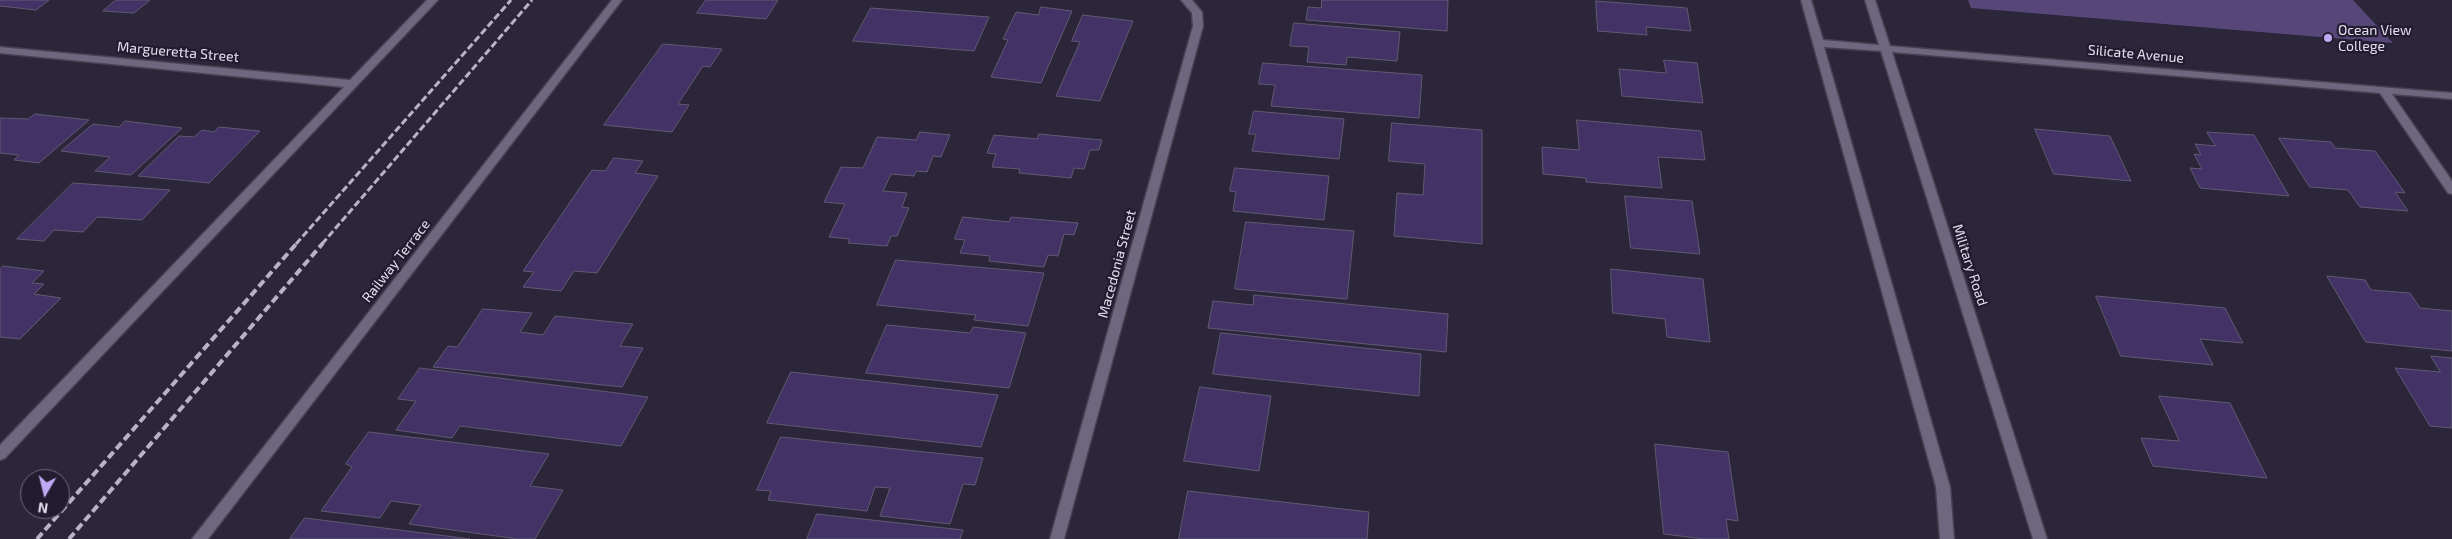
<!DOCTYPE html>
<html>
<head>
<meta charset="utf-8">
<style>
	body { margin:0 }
	#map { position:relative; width:2452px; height:539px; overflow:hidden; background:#2c263b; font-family:"Exo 2",sans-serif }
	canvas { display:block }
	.north { position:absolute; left:20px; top:469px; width:50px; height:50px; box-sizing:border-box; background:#231c31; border:1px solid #706a7d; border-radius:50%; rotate:188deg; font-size:14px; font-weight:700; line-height:20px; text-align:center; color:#e3dfee }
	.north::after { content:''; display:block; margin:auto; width:18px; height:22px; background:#bfa9f4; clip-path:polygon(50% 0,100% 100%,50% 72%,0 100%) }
</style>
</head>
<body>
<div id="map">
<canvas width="2452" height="539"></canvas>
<div class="north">N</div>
</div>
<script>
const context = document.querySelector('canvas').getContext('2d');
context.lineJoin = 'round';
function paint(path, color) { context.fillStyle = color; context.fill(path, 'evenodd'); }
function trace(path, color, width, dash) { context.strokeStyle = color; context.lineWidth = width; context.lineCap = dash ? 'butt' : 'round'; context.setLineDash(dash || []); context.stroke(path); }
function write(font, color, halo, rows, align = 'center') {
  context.font = font + ' "Exo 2",sans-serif'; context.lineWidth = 4.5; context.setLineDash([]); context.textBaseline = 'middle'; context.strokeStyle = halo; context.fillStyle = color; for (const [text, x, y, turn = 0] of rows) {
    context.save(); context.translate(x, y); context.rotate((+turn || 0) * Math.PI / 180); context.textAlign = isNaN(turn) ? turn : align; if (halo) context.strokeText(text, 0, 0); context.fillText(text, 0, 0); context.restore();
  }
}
paint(new Path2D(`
	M1968,0H2353L2393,43L1971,8Z`), '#574779');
const building = new Path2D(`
	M0,0H49L36,10L0,6Z
	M116,0H150L134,13L103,11Z
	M706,0H778L766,19L697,13Z
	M1322,0H1448L1447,31L1306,20L1308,7L1321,8Z
	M1596,1L1687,8L1691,31L1646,27L1647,35L1598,31Z
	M1041,7L1072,11L1041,83L991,77L1008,40L1003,39L1016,12L1038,15Z
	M871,8L989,17L974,51L853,41Z
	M1083,15L1133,21L1100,101L1056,96L1080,42L1072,41Z
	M1294,23L1400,32L1397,61L1347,57L1346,65L1307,62L1309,47L1290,46Z
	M663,44L722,49L710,67L703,66L678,104L689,105L672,132L604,125Z
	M1664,60L1697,63L1703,103L1622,96L1619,69L1666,73Z
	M1263,63L1422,75L1419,118L1271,106L1275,85L1259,84Z
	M1254,111L1344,119L1339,159L1252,151L1256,134H1249Z
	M35,114L89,120L39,163L14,160L19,155L0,153V118L28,119Z
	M1577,120L1701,131L1705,160L1658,157L1662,188L1586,182V178L1543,174L1542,147L1579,150Z
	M125,121L182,128L131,175L95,171L110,157L61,151L93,124L119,127Z
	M1392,123L1482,130V244L1394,236L1397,193L1423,195L1425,164L1389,161Z
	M219,127L260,131L209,183L138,176L179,136L194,137L202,130L214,132Z
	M2035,129L2110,136L2131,181L2054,174Z
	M920,132L950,135L941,157L933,156L927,172L916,171L914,176L891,174L883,191L907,193L902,207L909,208L897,236H891L887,246L848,243L850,239L829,237L845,204L824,202L841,167L863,168L877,137L916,140Z
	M2207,132L2254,135L2289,196L2200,188L2190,168L2202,169L2194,154L2201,155L2195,144L2215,146Z
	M1039,134L1102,140L1099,150H1090L1084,169L1074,168L1071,178L1019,173L1020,169L992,167L996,154L987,153L994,135L1037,139Z
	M2279,138L2331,142L2335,148L2375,151L2405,193L2395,192L2408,211L2360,207L2348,190L2310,187Z
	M614,158L643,161L635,173L658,176L597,273L574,271L561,291L523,287L534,272L523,271L592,170L605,171Z
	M1235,168L1329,176L1324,220L1233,211L1236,192L1230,191Z
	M73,183L170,190L142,220L97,217L83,232L54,230L44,241L17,239Z
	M1625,196L1692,201L1700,254L1631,248Z
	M963,217L1009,222L1011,217L1078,223L1074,235L1064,234L1058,256L1048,255L1044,267L989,261L990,256L960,253L965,240L955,239Z
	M1246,222L1354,231L1347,299L1235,289Z
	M896,260L1044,273L1028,326L974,320L976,315L877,305Z
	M3,266L44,271L32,283L44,284L34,294L61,298L20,339L0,337V269Z
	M1611,269L1703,279L1710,342L1667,337L1665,319L1613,313Z
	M2327,276L2365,280L2371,290L2410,293L2420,308L2452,311V351L2366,342Z
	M1254,295L1448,314L1446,352L1208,328L1213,301L1253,305Z
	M2096,296L2225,308L2243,343L2200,339L2213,365L2121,356Z
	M483,309L532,313L520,332L543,335L555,316L633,324L620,346L643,348L622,387L433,367L448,346L457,347Z
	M887,325L970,333L973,327L1026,333L1009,388L866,373Z
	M1221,333L1421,354L1419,396L1213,374Z
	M2431,356L2452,358V428L2430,426L2395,368L2440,372Z
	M420,368L648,397L621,446L460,426L452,438L396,430L416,401L398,399Z
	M791,372L998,395L981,447L767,423Z
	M1200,387L1271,396L1259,471L1184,461Z
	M2159,396L2230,403L2267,478L2153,466L2141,438L2179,441Z
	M369,432L549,454L530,486L563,490L535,539H518L409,524L421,505L391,501L380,518L321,511L352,467L346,464Z
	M781,437L983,458L975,485L963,484L950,524L880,516L890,488L875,487L867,511L768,500L771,491L757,490Z
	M1655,444L1728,452L1738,521L1726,519L1729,539H1704L1664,534Z
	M1188,491L1369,512L1367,539H1179Z
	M817,514L963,530L960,539H807Z
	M305,518L470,539H290Z`);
paint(building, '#433265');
trace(building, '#615a72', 1);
const minor = new Path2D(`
	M427,0H438L5,458L0,460V445L344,87L0,53V47L350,80Z
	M612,0H622L208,539H192Z
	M1181,0H1192L1202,12L1203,26L1064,539H1050L1193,26L1192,13Z
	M1801,0H1811L1823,40L1879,45L1865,0H1875L1890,46L2452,93V99L2392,94L2452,181V194L2448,193L2380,93L1892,52L2047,539H2033L1881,51L1824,47L1950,487L1954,539H1940L1936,487Z`);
trace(minor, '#464153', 3);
paint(minor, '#6d677f');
trace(new Path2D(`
	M296,244L511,0
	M322,244L532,0`), '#b9b4c5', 3, [7, 3]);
trace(new Path2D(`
	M37,539L297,243
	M69,539L323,243`), '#b9b4c5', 4, [8, 4]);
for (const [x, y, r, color] of [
	[2328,38,5,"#bfa9f4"]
]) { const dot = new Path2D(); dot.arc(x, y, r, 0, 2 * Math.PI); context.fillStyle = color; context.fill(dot); trace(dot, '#231c31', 2); }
write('14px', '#e3dfee', '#231c31', [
	["Ocean View",2338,30],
	["College",2338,46]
], 'left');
write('14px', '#e3dfee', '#231c31', [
	["Margueretta Street",178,52,5],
	["Silicate Avenue",2136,54,5],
	["Railway Terrace",396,261,-52],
	["Macedonia Street",1117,264,-75],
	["Military Road",1970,265,72]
]);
</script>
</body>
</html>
